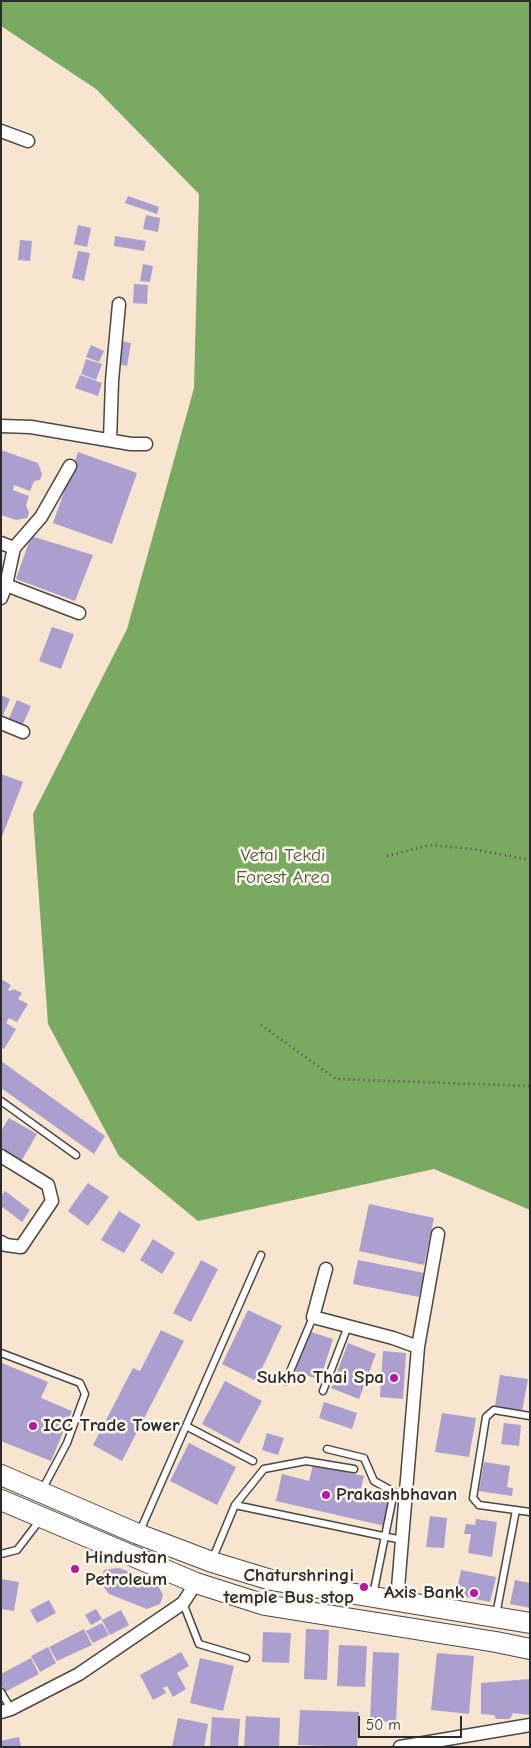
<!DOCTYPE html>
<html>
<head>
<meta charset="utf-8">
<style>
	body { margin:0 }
	#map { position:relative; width:531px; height:1748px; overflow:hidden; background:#f7e5cf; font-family:"Comic Neue",sans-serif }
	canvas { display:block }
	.frame { position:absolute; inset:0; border:2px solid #2b2b2b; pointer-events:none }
	.scale { position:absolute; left:358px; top:1716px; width:104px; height:22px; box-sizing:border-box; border:2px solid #2b2b2b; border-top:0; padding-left:6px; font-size:15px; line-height:18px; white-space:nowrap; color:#2b2b2b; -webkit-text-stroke:4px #fbf7ec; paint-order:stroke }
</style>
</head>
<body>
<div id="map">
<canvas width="531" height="1748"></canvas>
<div class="frame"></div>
<div class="scale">50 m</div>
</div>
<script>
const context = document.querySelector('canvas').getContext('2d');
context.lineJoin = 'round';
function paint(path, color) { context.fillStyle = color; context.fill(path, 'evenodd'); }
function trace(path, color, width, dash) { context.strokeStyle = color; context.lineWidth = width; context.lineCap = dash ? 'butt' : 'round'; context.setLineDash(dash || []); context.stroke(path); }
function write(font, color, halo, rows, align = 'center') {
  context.font = font + ' "Comic Neue",sans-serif'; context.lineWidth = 5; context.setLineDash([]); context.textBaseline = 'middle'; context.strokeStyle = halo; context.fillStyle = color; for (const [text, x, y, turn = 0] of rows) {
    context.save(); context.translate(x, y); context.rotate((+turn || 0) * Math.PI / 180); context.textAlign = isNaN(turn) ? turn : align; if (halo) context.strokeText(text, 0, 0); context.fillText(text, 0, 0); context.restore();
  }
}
paint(new Path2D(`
	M1,1H530V1210L434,1169L198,1221L119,1156L48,1024L33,814L127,629L194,388L199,194L96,89L1,26Z`), '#7aa962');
paint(new Path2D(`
	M128,196L159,207L157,214L125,203Z
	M146,215L160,218L158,232L143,229Z
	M78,225L91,228L87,247L74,244Z
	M115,236L146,241L144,251L114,246Z
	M20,240L32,241L30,261L18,260Z
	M78,251L90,253L84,281L72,278Z
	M143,264L153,266L150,282L140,281Z
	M134,284L148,285L147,304L133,303Z
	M122,341L131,343L127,366L118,364Z
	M91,345L104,351L99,362L86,357Z
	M86,359L102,364L96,380L81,374Z
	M80,375L102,383L98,396L75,388Z
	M1,450L38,463L42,474L40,480L34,481L30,491L14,485L13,490L29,496L26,505L29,513L27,518L16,520L1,515Z
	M78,452L137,473L112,544L53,523Z
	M31,536L93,555L75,601L16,579Z
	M52,627L74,634L61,669L39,661Z
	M1,695L10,699L1,720Z
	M17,700L31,706L22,726L8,720Z
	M1,774L23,782L1,839Z
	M1,979L11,985L8,990L10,991L14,989L22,993L18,999L28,1004L17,1022L9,1018L6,1023L16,1029L4,1049L1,1048Z
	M1,1061L105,1136L94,1154L1,1088Z
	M9,1118L37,1134L20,1163L1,1151V1131Z
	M88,1183L109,1197L88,1226L68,1211Z
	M5,1191L30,1210L22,1222L1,1206V1196Z
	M369,1204L434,1218L424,1265L359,1251Z
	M119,1211L141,1225L124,1253L101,1240Z
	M153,1239L175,1253L162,1274L140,1260Z
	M201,1260L218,1269L191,1322L173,1313Z
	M358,1260L424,1273L419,1297L353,1284Z
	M248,1310L282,1326L256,1381L222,1364Z
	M161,1330L184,1341L122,1461L93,1445L133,1368L140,1371Z
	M308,1331L333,1339L320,1380L295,1371Z
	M348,1343L376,1354L359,1399L331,1388Z
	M383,1351L406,1353L403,1399L380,1397Z
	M2,1363L48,1382L41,1398L72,1411L51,1461L1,1441Z
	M500,1375L528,1379L522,1411L495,1406Z
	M225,1381L262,1401L239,1444L202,1424Z
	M324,1402L357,1413L352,1429L319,1418Z
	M442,1413L476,1418L469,1457L435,1452Z
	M504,1423L521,1425L519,1446L501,1444Z
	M267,1433L284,1438L278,1455L262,1450Z
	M189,1443L236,1467L217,1505L170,1481Z
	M484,1462L510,1466L507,1487L513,1488L512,1496L479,1491Z
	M313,1465L364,1476L360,1492L391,1499L385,1526L276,1501L282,1474L309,1481Z
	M430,1516L447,1518L444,1548L426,1547Z
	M476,1519L497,1522L492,1557L468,1553L471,1534H464L466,1524L475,1525Z
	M119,1568L156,1582L163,1595L160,1604L147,1609L109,1594L100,1582L104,1570Z
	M461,1570L496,1577L490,1602L456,1595Z
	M1,1579L19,1582L14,1611L1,1609Z
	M515,1580L530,1583V1608L510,1604Z
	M49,1600L56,1613L37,1623L30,1610Z
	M96,1609L102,1619L91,1625L85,1615Z
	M121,1610L129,1625L110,1635L102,1620Z
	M102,1623L109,1635L93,1643L86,1631Z
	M84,1629L92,1645L57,1661L49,1647Z
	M306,1629L329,1630L327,1680L304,1679Z
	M263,1632L291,1633L289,1663L262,1662Z
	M339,1645L367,1646L365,1687L337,1686Z
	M48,1647L56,1663L40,1672L31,1656Z
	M181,1652L189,1666L177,1673L186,1689L173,1697L167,1686L163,1688L166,1693L153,1700L140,1675Z
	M373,1652L399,1653L396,1722L370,1721Z
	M437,1653L474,1656L469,1714L431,1710Z
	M31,1658L39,1674L5,1692L1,1684V1674Z
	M200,1658L234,1666L223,1711L190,1703Z
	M530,1679L529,1715L513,1713L510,1719H496L494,1715L481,1714V1683Z
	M300,1710L359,1712L357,1747L298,1745Z
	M246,1716L280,1718L279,1747H244Z
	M212,1717L240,1719L238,1747H210Z
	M178,1718L208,1724L204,1747H172Z
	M19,1737L21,1747H1V1741Z`), '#aa9fce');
const lane = new Path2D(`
	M1,1101L76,1155
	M1,1353L80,1383L85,1394L67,1443L42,1490
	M286,1381L313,1317
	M323,1391L348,1326
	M530,1416L494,1410L486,1417L473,1498L479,1505L530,1512
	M186,1426L253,1461
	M327,1449L364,1458L374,1481L394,1492L373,1595
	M235,1505L402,1540
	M140,1531L261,1255
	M1,1554L17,1550L40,1520
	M212,1560L235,1505L264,1469L306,1461L354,1469
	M183,1603L199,1644L246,1658
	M496,1615L516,1510
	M1,1692L11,1709`);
const street = new Path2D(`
	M1,131L28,141
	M1,426L31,427L131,444H146
	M110,440L112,381L119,304
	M1,543L14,548L6,585L1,598
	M14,548L41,517L70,466
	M6,585L79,613
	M1,723L23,732
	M1,1156L48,1185L52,1201L21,1247L6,1245L1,1242
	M326,1269L313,1317L393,1338L418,1347L397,1600
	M418,1347L438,1234
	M1,1712L11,1709L79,1674L183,1603L196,1583
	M400,1747L530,1725`);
const primary = new Path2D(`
	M1,1475L138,1534L212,1562L271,1580L530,1623
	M1,1500L196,1583L265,1605L496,1642L530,1649`);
trace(lane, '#4a4744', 9);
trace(street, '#4a4744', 15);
trace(primary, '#4a4744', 22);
trace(new Path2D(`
	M387,856L430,845L473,849L530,860
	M261,1025L336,1079L530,1086`), '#4a4744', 2.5, [1, 4]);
trace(lane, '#fff', 6);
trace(street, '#fff', 12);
trace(primary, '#fff', 20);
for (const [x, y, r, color] of [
	[394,1378,5,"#b5179e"],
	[33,1426,5,"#b5179e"],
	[326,1495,5,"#b5179e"],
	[75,1569,5,"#b5179e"],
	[364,1587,5,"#b5179e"],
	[474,1593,5,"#b5179e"]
]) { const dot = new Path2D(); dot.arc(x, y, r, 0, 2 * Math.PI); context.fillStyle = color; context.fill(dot); trace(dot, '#fbf7ec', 2); }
write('19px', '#4c593f', '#fbf7ec', [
	["Vetal Tekdi",283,856],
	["Forest Area",283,878]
]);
write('bold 19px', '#2b2b2b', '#fbf7ec', [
	["Sukho Thai Spa",384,1378],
	["ICC Trade Tower",43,1426,"left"],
	["Prakashbhavan",336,1495,"left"],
	["Hindustan",85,1558,"left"],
	["Petroleum",85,1580,"left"],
	["Chaturshringi",354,1576],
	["temple Bus stop",354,1598],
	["Axis Bank",464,1593]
], 'right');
</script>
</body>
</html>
